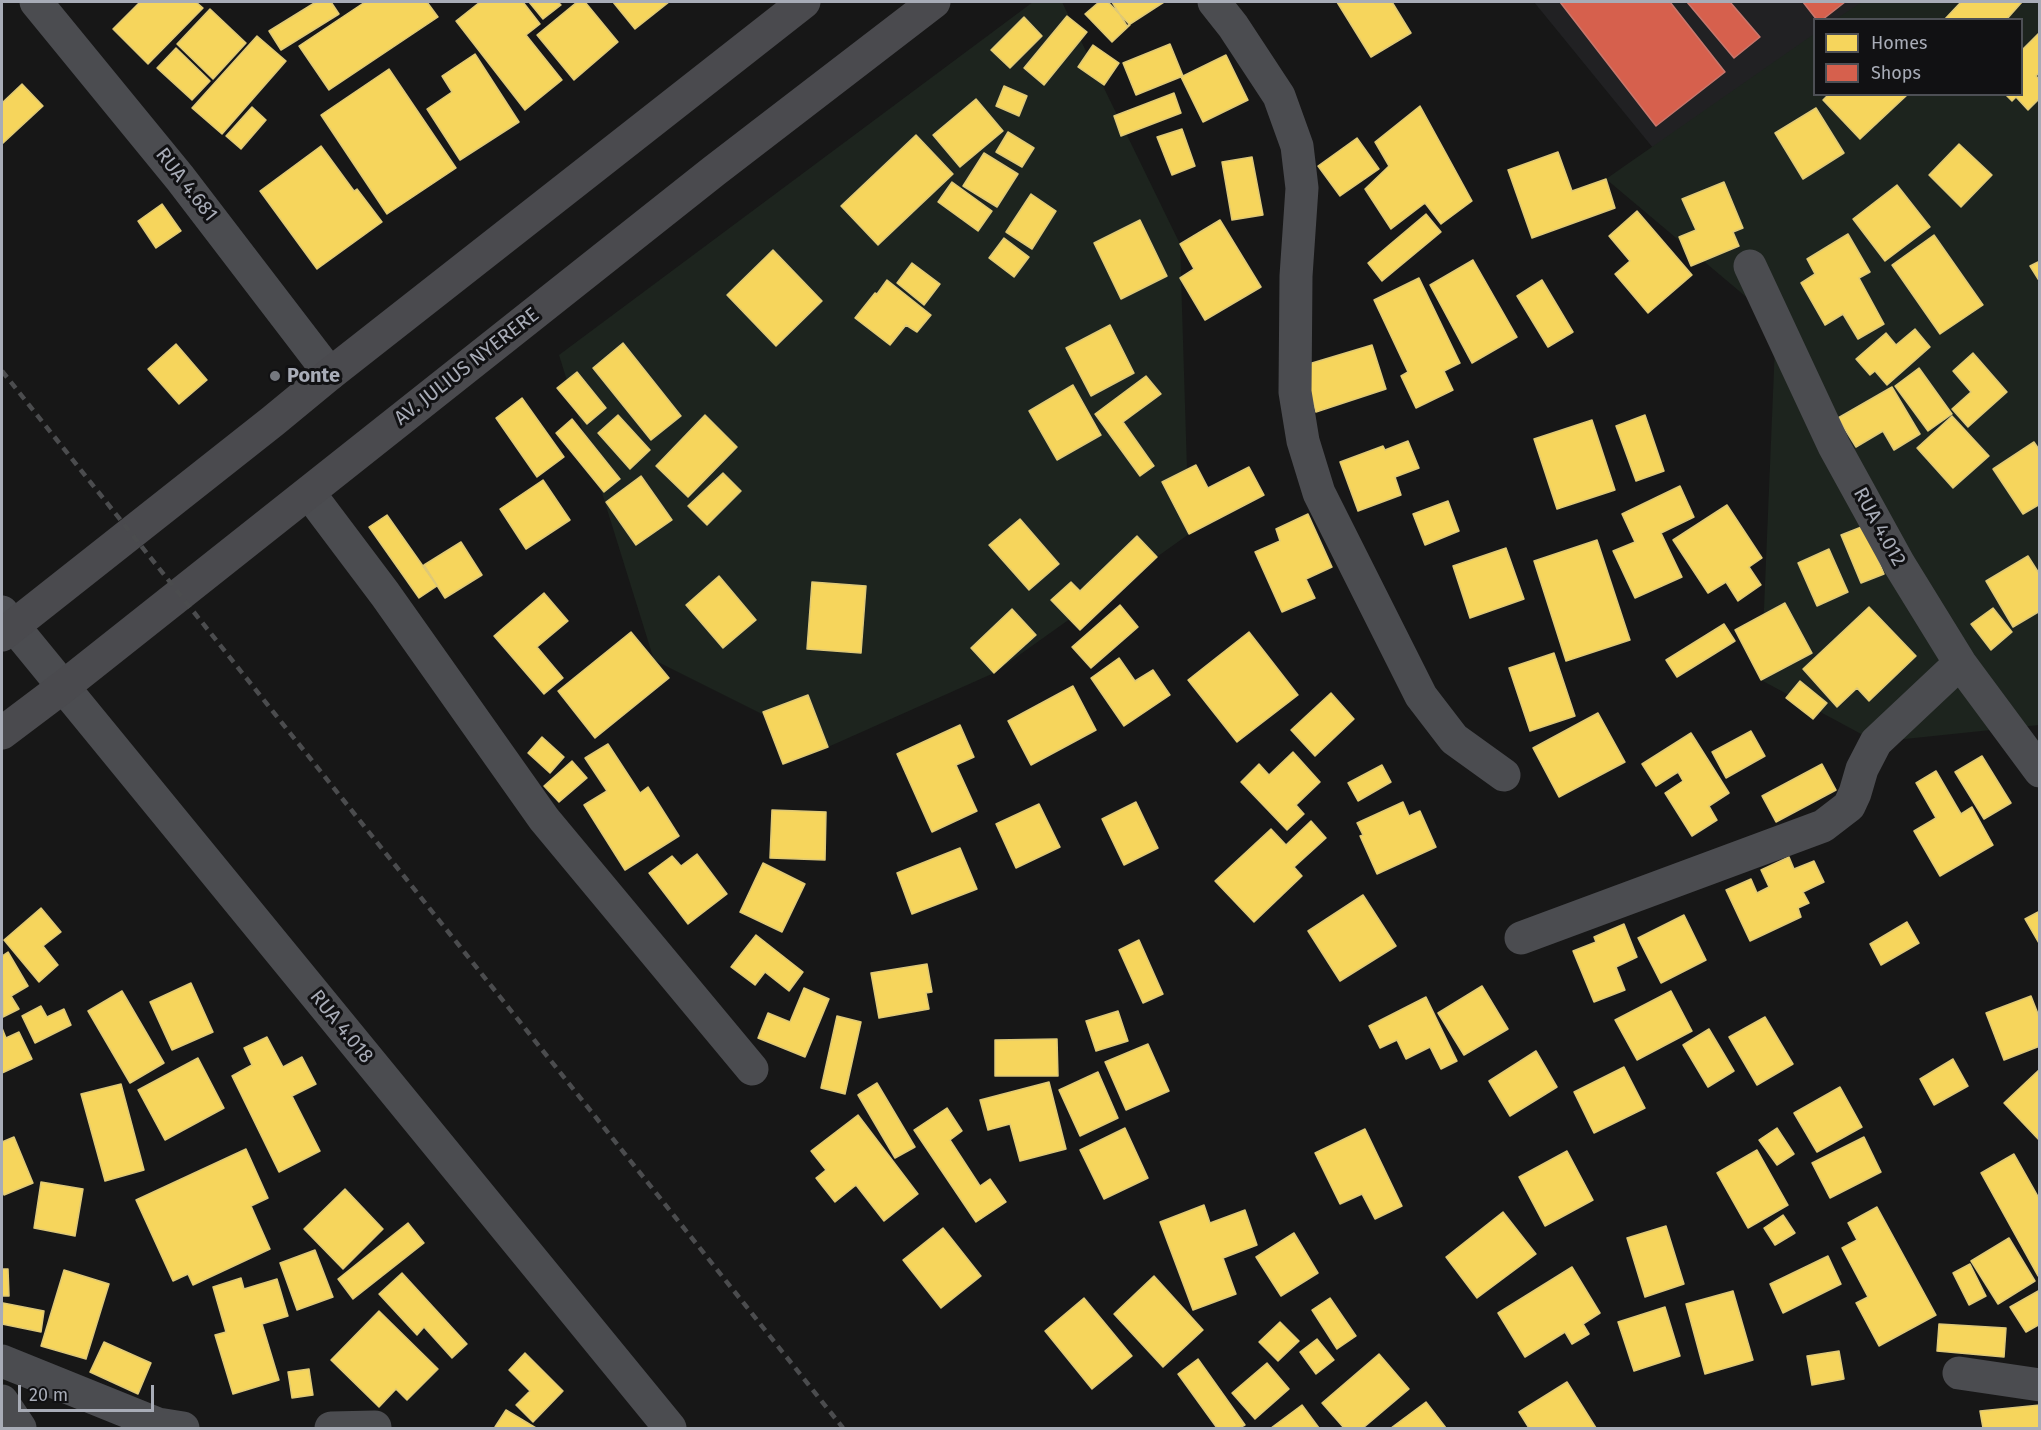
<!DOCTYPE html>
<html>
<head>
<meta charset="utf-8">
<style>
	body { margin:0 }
	#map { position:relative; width:2041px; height:1430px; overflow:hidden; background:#171717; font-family:"Fira Sans",sans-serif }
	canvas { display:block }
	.frame { position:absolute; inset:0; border:3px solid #a8acb7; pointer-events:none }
	.legend { position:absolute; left:1813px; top:18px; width:210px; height:78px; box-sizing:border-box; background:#111113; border:2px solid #4d4f55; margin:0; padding:8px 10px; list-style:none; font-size:18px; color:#a8acb7 }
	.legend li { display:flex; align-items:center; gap:12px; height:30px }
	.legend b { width:30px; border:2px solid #4d4f55 }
	.scale { position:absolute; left:18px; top:1385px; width:136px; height:27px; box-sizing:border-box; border:3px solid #a8acb7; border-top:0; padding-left:8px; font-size:18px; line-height:21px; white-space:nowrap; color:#a8acb7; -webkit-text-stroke:4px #111113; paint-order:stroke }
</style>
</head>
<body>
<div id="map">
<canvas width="2041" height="1430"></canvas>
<div class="frame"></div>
<ul class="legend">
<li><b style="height:16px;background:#f6d55c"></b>Homes</li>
<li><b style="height:16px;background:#d6604d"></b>Shops</li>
</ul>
<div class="scale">20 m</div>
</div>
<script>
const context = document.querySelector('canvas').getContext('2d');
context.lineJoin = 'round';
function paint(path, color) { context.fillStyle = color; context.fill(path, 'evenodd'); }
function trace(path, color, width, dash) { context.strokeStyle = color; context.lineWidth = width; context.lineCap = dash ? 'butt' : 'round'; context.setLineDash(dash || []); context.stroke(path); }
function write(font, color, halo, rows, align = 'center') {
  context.font = font + ' "Fira Sans",sans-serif'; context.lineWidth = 6; context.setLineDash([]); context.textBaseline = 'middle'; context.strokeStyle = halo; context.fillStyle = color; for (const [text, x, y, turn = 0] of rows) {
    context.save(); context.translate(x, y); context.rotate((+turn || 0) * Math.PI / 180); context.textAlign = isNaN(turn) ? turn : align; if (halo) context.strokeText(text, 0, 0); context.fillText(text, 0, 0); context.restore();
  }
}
paint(new Path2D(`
	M1534,2H1887L1864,19L1814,20V58L1671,170Z`), '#212123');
paint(new Path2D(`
	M1033,2H1062L1180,244L1189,534L994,673L828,747L654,660L559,355Z
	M1862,2H2039V725L1876,742L1761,680L1776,322L1606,179L1814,34V94H2022V20L1836,19Z`), '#1d241e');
const homes = new Path2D(`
	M140,2H196L203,8L148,64L113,29Z
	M316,2H331L339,14L281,50L269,31Z
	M365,2H427L438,17L329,90L299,46Z
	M480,2H523L540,24L526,35L562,80L525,110L456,21Z
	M529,2H558L561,5L543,19Z
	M577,2H585L618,42L574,80L537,35Z
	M613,2H669L635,29Z
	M1099,2H1108L1130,25L1112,42L1085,14Z
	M1112,2H1164L1127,26Z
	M1337,2H1392L1411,33L1371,57Z
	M1961,2H2022L2006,20H1944Z
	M210,9L246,43L213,79L177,44Z
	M1067,16L1087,32L1044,85L1024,68Z
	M1024,17L1042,36L1010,68L991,50Z
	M2039,33L2040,72L2036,76L2040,80V98L2028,110L2016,97L2012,101L2005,94H2022V50Z
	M257,36L286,61L222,134L192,108Z
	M1170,44L1183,76L1136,95L1123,63Z
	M1093,45L1119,63L1104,85L1078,67Z
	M176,48L210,81L192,100L157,68Z
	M475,54L519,122L460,160L427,109L452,92L442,76Z
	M1226,55L1248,100L1203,122L1181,77Z
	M389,69L456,168L387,214L321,115Z
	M22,84L43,106L2,144V103Z
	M1004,86L1027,96L1019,116L996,106Z
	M1174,93L1181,113L1121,136L1114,116Z
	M1829,94H1907V95L1860,139L1823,100Z
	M976,99L1003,131L960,167L933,135Z
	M1420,106L1472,201L1441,224L1425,203L1391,229L1365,189L1389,166L1375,142Z
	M252,107L266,120L241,149L226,136Z
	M1816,108L1844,153L1803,179L1775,133Z
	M1182,129L1195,166L1172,175L1157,137Z
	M1008,132L1034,148L1022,167L996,152Z
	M916,135L953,174L878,245L841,206Z
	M1357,138L1379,169L1340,196L1318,166Z
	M1959,144L1992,175L1961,207L1929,175Z
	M321,146L354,191L357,189L382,222L317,269L260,191Z
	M1558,152L1572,191L1606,179L1615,208L1532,238L1508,170Z
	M984,153L1018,174L997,207L963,186Z
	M1252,157L1263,215L1232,220L1222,162Z
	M952,182L992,211L978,231L938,202Z
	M1724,182L1743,228L1733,232L1739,246L1691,266L1679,237L1696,230L1682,199Z
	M1897,185L1930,227L1885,261L1853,219Z
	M1031,194L1056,211L1032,249L1006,232Z
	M162,204L181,231L156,248L138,221Z
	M1637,211L1692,275L1648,313L1615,274L1630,261L1609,236Z
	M1426,214L1441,232L1382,281L1368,263Z
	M1140,220L1167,276L1121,299L1094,243Z
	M1220,220L1261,287L1205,320L1180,278L1194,269L1180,244Z
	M1848,234L1870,272L1859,278L1884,324L1858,339L1843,314L1825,325L1801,283L1815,274L1807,259Z
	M1934,235L1983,305L1940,334L1892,265Z
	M1004,238L1029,257L1014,277L989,258Z
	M773,250L822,301L776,346L727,295Z
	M1473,260L1517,337L1472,363L1430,285Z
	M2040,261V282L2030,266Z
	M912,263L940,284L924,305L897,283Z
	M1419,278L1460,363L1444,371L1453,390L1416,408L1401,376L1408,372L1374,300Z
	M887,280L931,315L917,332L906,325L890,345L855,318L875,293L877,294Z
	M1542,280L1573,332L1548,347L1517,296Z
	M1110,325L1134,373L1091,396L1066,348Z
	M1915,329L1930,347L1887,385L1875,371L1870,375L1856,359L1886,333L1896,345Z
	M623,343L681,416L651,440L593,368Z
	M176,344L207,380L179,404L148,369Z
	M1372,345L1386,389L1316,412L1302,366Z
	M1973,353L2007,392L1968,427L1952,409L1971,392L1953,371Z
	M1919,368L1952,414L1928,431L1895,386Z
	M577,372L606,408L587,424L557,388Z
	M1146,376L1161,394L1123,422L1154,466L1140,476L1095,414Z
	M1073,385L1101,435L1057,460L1029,411Z
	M1892,387L1920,434L1894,450L1883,431L1856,447L1838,418Z
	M522,398L564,457L537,477L496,418Z
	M618,415L650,450L630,469L598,433Z
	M705,415L737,447L688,497L656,466Z
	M1645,415L1664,471L1636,481L1616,426Z
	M1952,416L1989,456L1953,488L1917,448Z
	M572,419L620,479L604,492L556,433Z
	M1592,420L1615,490L1557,509L1534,439Z
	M1408,441L1419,468L1395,477L1401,495L1358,511L1340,462L1383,446L1385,450Z
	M2034,442L2040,451V504L2023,514L1993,469Z
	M1196,465L1208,488L1249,467L1264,495L1189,534L1162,482Z
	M723,473L741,491L707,525L688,506Z
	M641,476L672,520L636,545L606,502Z
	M543,480L570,520L526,549L500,509Z
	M1680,486L1694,517L1661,533L1682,577L1635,598L1613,551L1635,542L1622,514Z
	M1448,501L1459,531L1425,545L1413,514Z
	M1727,505L1762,558L1749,567L1761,585L1738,601L1726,582L1708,593L1673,540Z
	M1308,514L1332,567L1306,579L1315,598L1282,612L1255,552L1280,541L1276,529Z
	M387,515L437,586L419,598L369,527Z
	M1020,519L1059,564L1029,590L989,545Z
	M1864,526L1884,574L1861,583L1841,535Z
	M1137,536L1157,557L1080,630L1051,600L1071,582L1080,591Z
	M1597,540L1630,640L1566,661L1534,561Z
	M461,542L482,575L445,598L424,565Z
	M1506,548L1524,599L1470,618L1453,566Z
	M1829,549L1848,592L1817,606L1798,563Z
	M2028,556L2040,575V611L2013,627L1986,581Z
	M719,576L756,620L723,648L686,605Z
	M812,582L866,586L861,653L807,649Z
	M544,593L568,621L537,647L563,678L544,694L494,636Z
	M1785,603L1812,653L1761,680L1735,630Z
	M1120,605L1138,627L1091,668L1072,647Z
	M1869,607L1916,656L1869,701L1857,688L1837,707L1803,669Z
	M1993,608L2012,632L1991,650L1971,624Z
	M1012,609L1036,635L994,673L971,648Z
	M1724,624L1735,641L1677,677L1666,660Z
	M631,632L669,678L595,738L558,691Z
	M1249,632L1298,695L1237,742L1188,680Z
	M1554,653L1575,716L1530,731L1509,668Z
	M1119,658L1135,681L1153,670L1170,695L1124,726L1091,678Z
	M1800,681L1827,703L1813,719L1786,698Z
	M1073,686L1096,730L1031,765L1008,721Z
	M1331,693L1354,719L1315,756L1291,730Z
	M808,695L828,747L783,764L763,712Z
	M1598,713L1625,762L1559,797L1533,748Z
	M960,725L974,757L956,765L977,811L932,832L897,754Z
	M1751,731L1765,756L1726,778L1712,752Z
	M1691,733L1729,793L1709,806L1717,820L1692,836L1665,793L1683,781L1678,772L1656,786L1642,764Z
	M542,737L564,757L550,773L528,753Z
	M608,744L640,793L648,787L679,836L625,870L584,805L607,791L585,758Z
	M1293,752L1320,782L1296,805L1304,814L1287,830L1241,782L1259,764L1269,775Z
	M1982,756L2011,803L1984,819L1955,772Z
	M572,761L587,778L559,802L544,786Z
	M1822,764L1836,790L1776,822L1762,796Z
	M1382,765L1391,782L1358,801L1348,783Z
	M1936,771L1961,814L1972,807L1993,845L1940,876L1914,831L1936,818L1916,783Z
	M1136,802L1158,848L1124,865L1102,819Z
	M1403,802L1409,816L1420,811L1436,847L1377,874L1360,836L1363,835L1357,823Z
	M1039,804L1060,847L1016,868L996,824Z
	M772,810L826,812L825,860L770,858Z
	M1311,821L1326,838L1294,867L1302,876L1254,922L1215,881L1271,829L1286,845Z
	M960,848L977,889L912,914L897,873Z
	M697,854L727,894L688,924L649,873L672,856L681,866Z
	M1789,857L1794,869L1814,861L1824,882L1803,892L1809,903L1798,908L1801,917L1750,941L1726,890L1751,879L1757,893L1769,887L1761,870Z
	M763,863L805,884L782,932L740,912Z
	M1363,895L1396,946L1340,981L1308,931Z
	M41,908L61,932L43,946L58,965L39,982L4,940Z
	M2040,911V945L2025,919Z
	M1684,915L1706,960L1661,983L1638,938Z
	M1907,922L1919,943L1881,965L1870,944Z
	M1624,924L1637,957L1616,967L1625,990L1594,1002L1573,951L1596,942L1594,937Z
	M756,935L803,972L789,991L765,972L755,985L731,967Z
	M1139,940L1163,994L1143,1003L1119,950Z
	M8,952L28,986L11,996L19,1009L3,1017L2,956Z
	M927,964L932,992L926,993L929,1009L879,1018L871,973Z
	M191,983L213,1032L172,1050L150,1002Z
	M1482,986L1508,1029L1464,1055L1438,1013Z
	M804,988L829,999L805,1057L758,1038L768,1013L790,1022Z
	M122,991L164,1063L130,1083L88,1011Z
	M1671,991L1692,1031L1637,1060L1615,1020Z
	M2031,996L2040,1019V1046L2004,1060L1986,1013Z
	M1426,997L1457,1061L1441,1069L1430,1047L1406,1059L1397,1040L1380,1048L1369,1026Z
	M41,1006L47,1017L64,1009L71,1025L35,1043L22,1016Z
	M1118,1011L1128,1041L1096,1051L1086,1021Z
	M837,1016L861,1022L845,1094L821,1088Z
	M1765,1017L1793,1064L1757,1085L1729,1037Z
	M2,1028L6,1038L19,1032L32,1059L2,1073Z
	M1709,1029L1734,1071L1708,1087L1683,1045Z
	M267,1037L283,1067L302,1057L316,1084L292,1096L320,1151L279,1172L232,1076L252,1065L244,1048Z
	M1057,1039L1058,1076H995V1040Z
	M1148,1044L1169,1091L1126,1110L1105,1062Z
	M1536,1051L1557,1087L1510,1116L1489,1081Z
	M198,1058L224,1108L165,1140L138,1090Z
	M1953,1059L1968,1086L1934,1105L1920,1079Z
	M1624,1067L1645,1108L1594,1133L1574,1092Z
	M2040,1069V1141L2004,1103Z
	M1098,1072L1118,1118L1080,1136L1059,1090Z
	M1049,1082L1066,1149L1020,1161L1010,1124L988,1130L980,1100Z
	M877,1083L915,1147L895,1158L858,1095Z
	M121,1084L144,1170L105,1181L81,1094Z
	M1840,1087L1862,1127L1817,1152L1794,1113Z
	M947,1108L962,1131L950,1140L980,1186L990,1179L1006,1202L976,1222L914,1130Z
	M858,1115L918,1194L884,1221L856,1185L835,1202L816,1178L826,1170L811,1151Z
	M1125,1128L1148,1178L1104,1199L1080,1150Z
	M1777,1128L1794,1154L1777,1165L1759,1140Z
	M1365,1129L1402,1206L1375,1219L1362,1194L1340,1204L1315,1153Z
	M14,1137L33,1183L4,1195L2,1189V1142Z
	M1864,1137L1881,1172L1830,1198L1812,1163Z
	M246,1149L268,1198L251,1206L270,1249L193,1285L188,1274L173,1281L136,1200Z
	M1757,1150L1788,1205L1748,1228L1717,1173Z
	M1567,1151L1593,1200L1545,1226L1519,1177Z
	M2014,1154L2040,1200V1275L2038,1276L1981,1173Z
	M41,1182L83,1189L75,1236L34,1228Z
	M345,1189L383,1229L343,1269L304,1229Z
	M1204,1205L1210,1223L1245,1210L1257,1245L1223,1258L1236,1294L1193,1310L1160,1222Z
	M1877,1207L1936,1315L1879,1346L1856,1303L1868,1297L1842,1248L1857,1240L1848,1223Z
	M1503,1212L1536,1254L1477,1298L1446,1257Z
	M1783,1215L1795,1233L1775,1245L1764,1228Z
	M408,1223L424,1243L353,1299L338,1279Z
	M1666,1226L1684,1284L1645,1297L1627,1238Z
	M943,1228L981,1276L941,1308L903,1260Z
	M1294,1233L1318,1273L1281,1296L1256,1257Z
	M2009,1238L2035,1281L1998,1304L1971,1261Z
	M315,1250L333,1297L297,1310L280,1263Z
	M1828,1256L1841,1284L1783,1313L1770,1284Z
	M1970,1264L1986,1296L1969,1305L1953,1273Z
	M1572,1267L1600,1313L1583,1324L1589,1334L1572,1344L1565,1332L1525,1357L1498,1313Z
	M2,1269H8L9,1296H2Z
	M64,1270L109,1284L86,1359L41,1346Z
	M402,1273L467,1344L452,1358L424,1327L417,1335L379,1294Z
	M1154,1276L1203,1330L1163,1367L1114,1314Z
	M241,1278L244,1289L277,1279L288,1316L262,1324L279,1380L233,1394L215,1335L226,1332L213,1287Z
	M2040,1290V1324L2026,1332L2010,1307Z
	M1733,1291L1753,1360L1705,1374L1686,1304Z
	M1084,1298L1132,1356L1092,1389L1045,1331Z
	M1330,1298L1356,1336L1337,1349L1312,1310Z
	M3,1303L44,1311L41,1332L2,1324Z
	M1665,1307L1680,1356L1634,1371L1618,1322Z
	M379,1311L438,1369L407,1400L396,1389L379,1407L331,1360Z
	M1280,1322L1299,1341L1278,1361L1259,1342Z
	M1939,1324L2006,1328L2004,1357L1937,1351Z
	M1317,1339L1334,1360L1316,1374L1300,1352Z
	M104,1342L151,1363L138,1394L90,1372Z
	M1839,1351L1844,1379L1812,1385L1807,1356Z
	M525,1353L563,1391L533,1422L516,1405L530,1391L509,1370Z
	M1379,1354L1409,1389L1363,1428H1344L1322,1403Z
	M1198,1359L1245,1425L1239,1428H1217L1178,1374Z
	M1267,1363L1289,1389L1255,1419L1232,1393Z
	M309,1369L313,1395L292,1398L288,1372Z
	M1567,1382L1596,1428H1529L1519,1412Z
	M1426,1402L1446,1428H1391Z
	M1302,1405L1319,1428H1271Z
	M2040,1405V1428H1983L1980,1411Z
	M506,1410L536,1428H497L495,1427Z`);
paint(homes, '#f6d55c');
trace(homes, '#dfc977', 1.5);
const shops = new Path2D(`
	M1560,2H1670L1725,72L1656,126Z
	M1687,2H1730L1760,37L1734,58Z
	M1803,2H1845L1822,20H1817Z`);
paint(shops, '#d6604d');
trace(shops, '#c8776d', 1.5);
trace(new Path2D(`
	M36,2L180,178L330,374
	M1214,2L1233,26L1279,96L1297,146L1302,188L1296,276L1295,392L1303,441L1319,493L1421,696L1454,739L1504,775
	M1750,266L1834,446L1899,564L1960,663L2040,771
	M309,493L385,594L544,819L752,1069
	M2,612L670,1428
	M1521,938L1823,826L1849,806L1855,793L1862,769L1876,742L1960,663
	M2,1361L158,1424L183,1428
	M1959,1373L2040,1385
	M2,1401L20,1428
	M331,1428L375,1427`), '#4b4c50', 33);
trace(new Path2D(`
	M2,635L273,421L330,374L804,2
	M2,733L63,687L714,171L934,2`), '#4a4a4e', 33);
trace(new Path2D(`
	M2,371L843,1428`), '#4b4c4e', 4.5, [8, 6]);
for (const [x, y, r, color] of [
	[275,376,6,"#75787f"]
]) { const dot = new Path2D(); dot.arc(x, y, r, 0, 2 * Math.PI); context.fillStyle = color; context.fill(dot); trace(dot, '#111113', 2); }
write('20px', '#a8acb7', '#111113', [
	["RUA 4.681",186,185,52],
	["AV. JULIUS NYERERE",467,367,-38],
	["RUA 4.012",1879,527,61],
	["RUA 4.018",341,1027,51]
]);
write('bold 20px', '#a8acb7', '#111113', [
	["Ponte",287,376]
], 'left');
</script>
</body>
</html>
